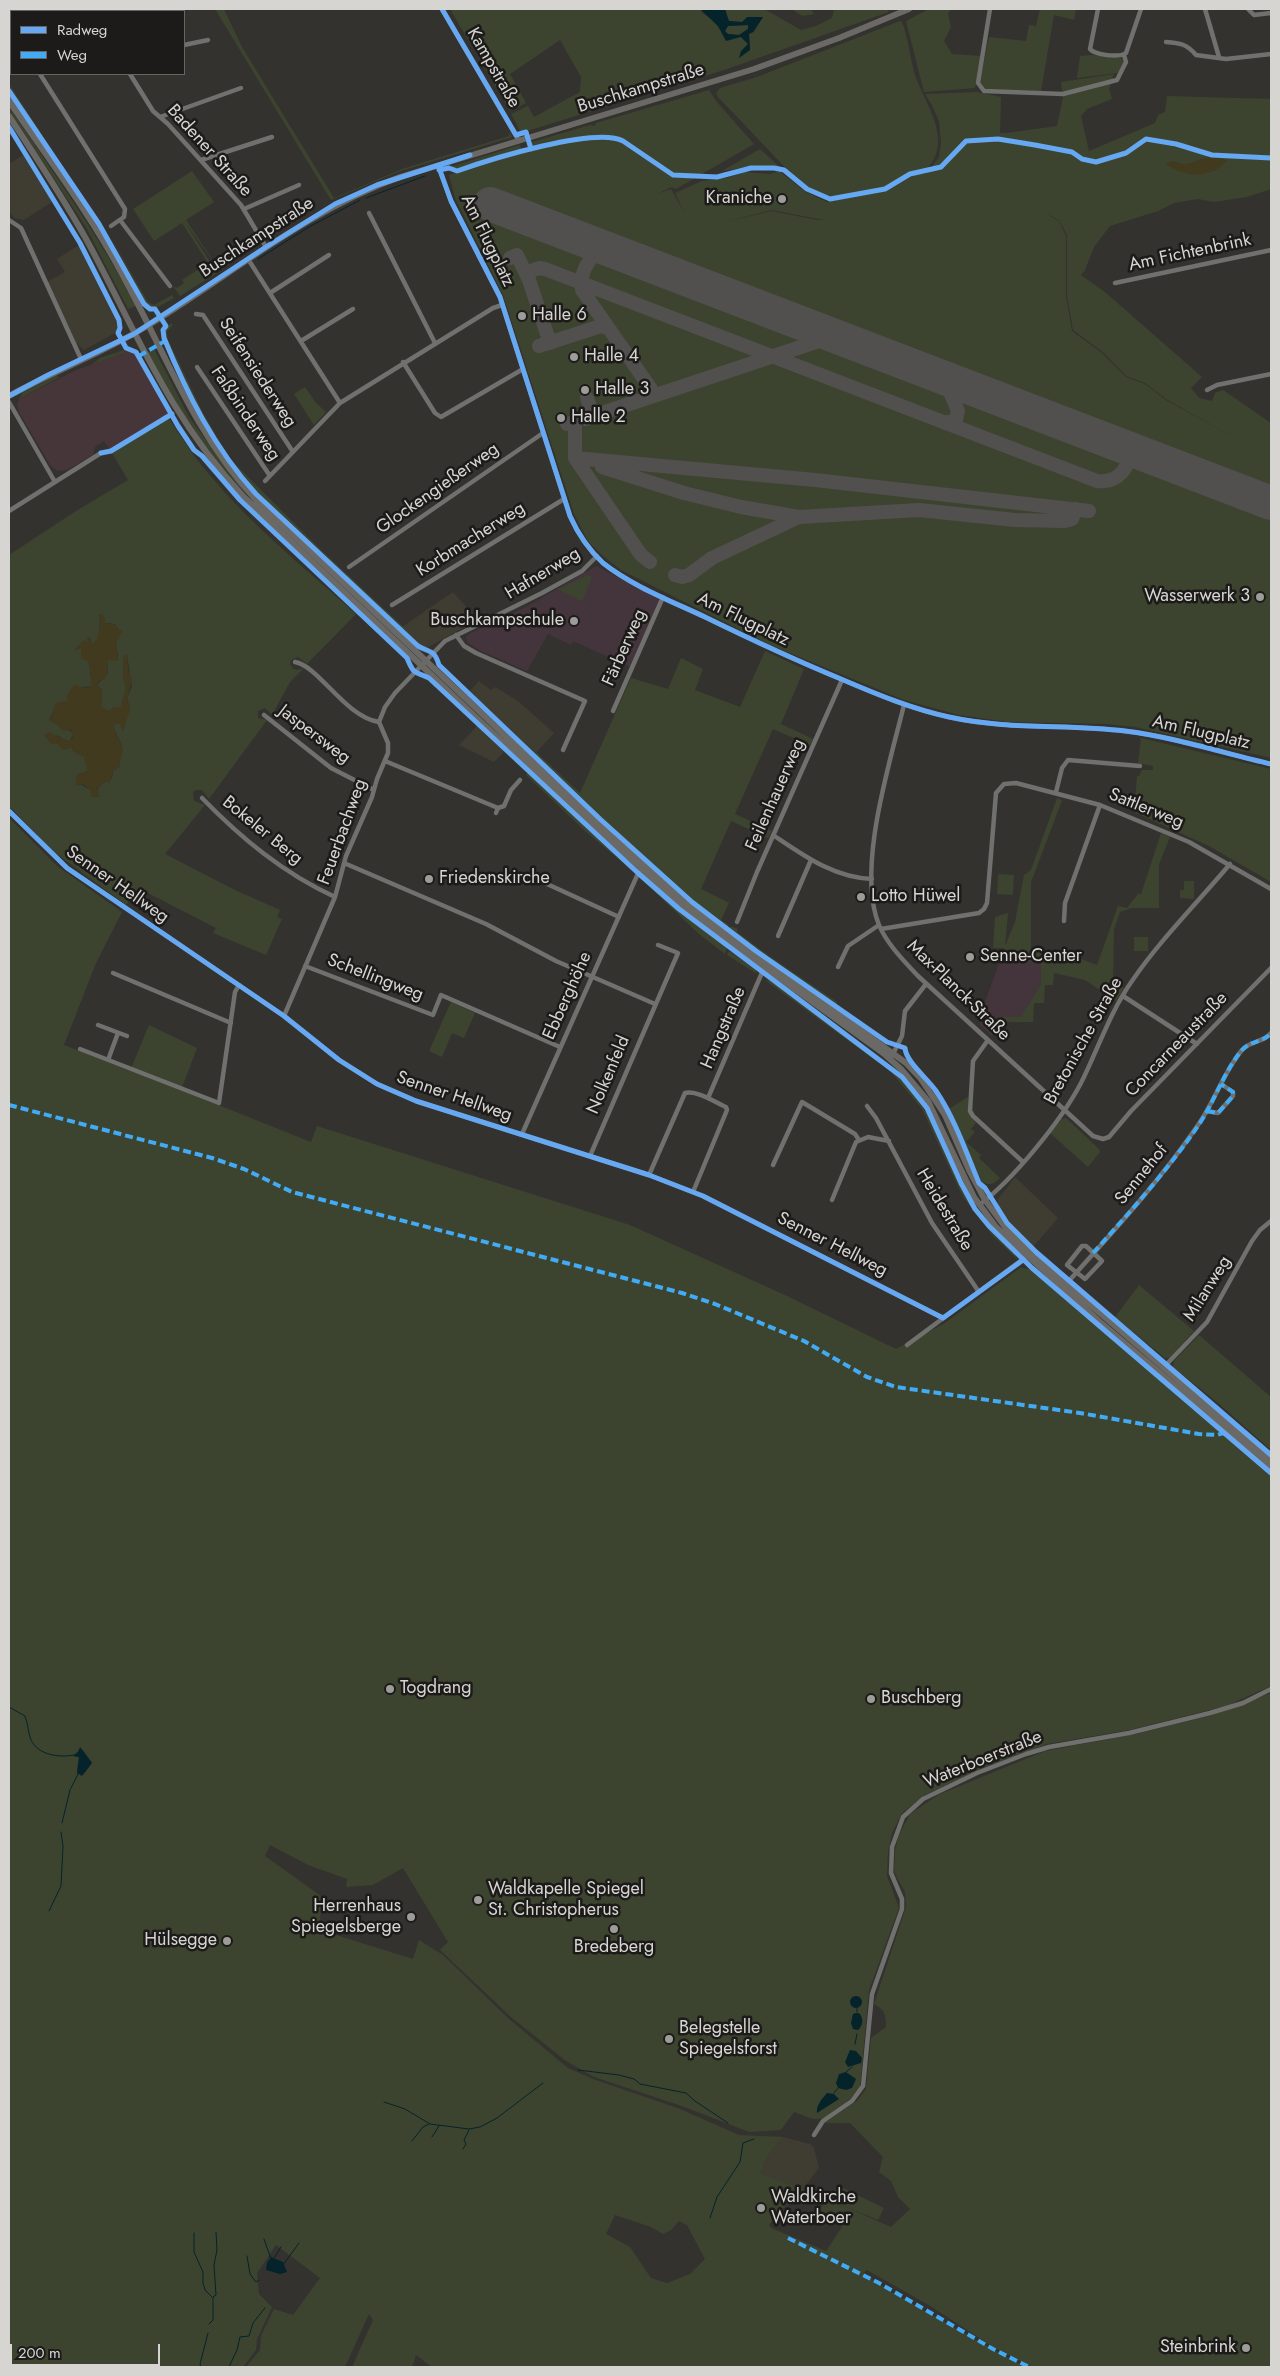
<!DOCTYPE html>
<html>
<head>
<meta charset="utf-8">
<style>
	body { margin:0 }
	#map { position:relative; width:1280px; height:2376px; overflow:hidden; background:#34322f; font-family:Jost,sans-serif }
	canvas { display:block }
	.frame { position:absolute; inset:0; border:10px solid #d6d5d2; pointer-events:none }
	.legend { position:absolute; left:10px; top:10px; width:175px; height:65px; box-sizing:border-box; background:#1c1b19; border:1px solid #666563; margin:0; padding:6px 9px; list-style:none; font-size:15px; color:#d6d5d2 }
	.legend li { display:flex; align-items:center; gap:10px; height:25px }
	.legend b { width:25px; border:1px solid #666563 }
	.scale { position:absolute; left:10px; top:2344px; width:150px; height:22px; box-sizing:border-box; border:2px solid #d6d5d2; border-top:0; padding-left:6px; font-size:15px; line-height:18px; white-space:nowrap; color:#d6d5d2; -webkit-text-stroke:4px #1c1b19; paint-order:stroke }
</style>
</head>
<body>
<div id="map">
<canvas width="1280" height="2376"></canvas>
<div class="frame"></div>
<ul class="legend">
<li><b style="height:6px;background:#66a8f1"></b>Radweg</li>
<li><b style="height:6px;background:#42abf6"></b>Weg</li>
</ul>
<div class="scale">200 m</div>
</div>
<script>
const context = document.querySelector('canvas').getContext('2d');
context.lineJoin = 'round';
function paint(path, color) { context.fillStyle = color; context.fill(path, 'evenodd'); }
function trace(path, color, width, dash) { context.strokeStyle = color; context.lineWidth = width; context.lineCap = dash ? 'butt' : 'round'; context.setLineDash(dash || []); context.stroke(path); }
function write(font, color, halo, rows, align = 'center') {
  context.font = font + ' Jost,sans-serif'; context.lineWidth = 5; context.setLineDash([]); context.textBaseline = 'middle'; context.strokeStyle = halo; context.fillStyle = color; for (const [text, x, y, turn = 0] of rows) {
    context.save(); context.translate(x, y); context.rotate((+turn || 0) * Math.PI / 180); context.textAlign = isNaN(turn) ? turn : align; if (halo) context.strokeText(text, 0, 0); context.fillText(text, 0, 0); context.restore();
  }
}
paint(new Path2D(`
	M23,155L52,202L24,220L14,218L9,211V164Z
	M79,245L106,295L119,325L115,333L84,350L76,343L47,282L65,272L57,259Z
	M453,592L478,620L428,647H420L402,627Z
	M479,681L491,690L495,687L518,701L554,733L534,755L473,696L470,691Z
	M476,724L503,749V753L494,762L459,745L476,727Z
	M1015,1177L1058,1218L1033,1247L997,1208L998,1199Z
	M783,2137L810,2144L814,2148L819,2168L803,2189L761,2175L762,2167L770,2152Z`), '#3f3c32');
paint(new Path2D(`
	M125,350H130L137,355L169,413L110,450L104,441L95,447L93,455L67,470L57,471L50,465L19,412L17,405L19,399L76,370L124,353Z`), '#463539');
paint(new Path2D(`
	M596,566L660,600L630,667L573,641L571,645L548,634L527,671L479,650L467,642L466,637L469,634L528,606Z
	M1000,961H1042V985L1021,1017H1003L989,1033L980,1025L981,1013Z`), '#44353d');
paint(new Path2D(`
	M215,9H224L242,47L334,198L402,169L509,136L510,131L512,137L398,172L331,200Z
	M450,9H700L703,14L711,18L725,36L741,37L748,44L741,51V56L750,50L749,34L754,32L763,17L742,22L728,21L725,9H764L801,30L816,26L832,18L834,9H887L889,12L724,70L521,133L511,114L528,106L534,117L580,92L581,77L560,40L510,74L526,103L510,111Z
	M792,9H811L814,14L802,16Z
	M929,9H951L948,14L951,27L944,41L952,54L982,56L975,88L924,92L906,21Z
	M1040,9H1076L1074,20L1054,15L1041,91L986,90L980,82L989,37L1026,41L1029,25L1036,26Z
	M900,21L902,22C908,38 910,55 914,72C923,102 955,139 927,169L910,172L884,187L829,199L814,193L801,184L718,97L716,93L720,88L757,77Z
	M748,25V29L739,35L728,34L725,31L728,26Z
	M1092,55L1121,58L1124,62L1120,71L1117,73L1077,78L1080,56Z
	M1114,74L1109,89L1112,99L1087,109L1081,116L1089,151L1155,123L1158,115L1165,112L1167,96L1271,99V189L1247,197L1214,202L1198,199L1174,203L1158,211L1110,226L1094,247L1085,270L1081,275L1106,293L1202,377L1191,388L1199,398L1212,401L1215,393L1223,390L1271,423V758L1135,727L1106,724L1008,722L959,715L904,700L770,645L621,570L603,556L588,541L574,514L503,295L455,198L449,175L483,163L539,149L538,146L532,148V142L590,125L595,126L596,123L709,90L716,101L754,144L676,189L671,187L658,194L671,189L685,214L675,193L702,181L726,178L746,172L770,174L779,171L806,192L827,202L888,190L915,175L927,173L939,157L941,142L939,121L932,105L925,94L977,92L1001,97L1000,133H1007L1057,126L1063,97L1061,82ZM1202,159L1227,160L1214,171L1166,164L1173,161C1185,167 1191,164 1202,159ZM771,210L818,219H826L818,220L771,211L722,223ZM1041,211L1059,220L1067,235V296L1073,330L1104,353L1126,376L1145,383L1166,399L1237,439L1166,400L1145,384L1126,377L1102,353L1072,331L1066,296V236L1059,221Z
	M9,84L91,210L102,224L86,205L9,90Z
	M9,107C53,172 99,236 136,306L128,309L87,229L9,110Z
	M519,145L523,150L459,169L450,167Z
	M760,149L780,167L752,166L722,171Z
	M192,171L214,202L186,220L220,271L184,221L217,273L180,296L173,286L177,288L184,283L182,280L208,263L182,223L154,241L133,209Z
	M108,233L148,302L154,305L172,295L174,298L156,308L148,306Z
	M171,323L173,325L167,332L168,340L204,415L229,457L202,415L171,352L164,332Z
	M154,349L189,417L245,493C205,450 175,404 147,353Z
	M124,350V353L91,365L100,358Z
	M56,376L60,377L19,399L22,393Z
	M305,387L316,403L326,412L314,425L294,394Z
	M168,419L170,420C182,438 194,457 208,473C252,526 305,568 356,614L307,664L298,657L291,660L290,664L293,669L298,670L304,668L290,682L272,715L265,708L258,711V718L267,720L209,799L202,790H196L193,792L194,801L205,805L165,854L235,890L280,910L277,917L282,919L266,955L213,933L216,928L138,888L126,905L54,852L9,806V555L76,511L128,480L112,453ZM104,617L105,623H110L119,629L116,642L118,658L107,660L108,673L97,685L102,690L101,707L109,711L121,707L126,688L123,677L124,655H127L132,686L127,699L130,707L125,724L115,723L114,728L122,746L119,767L113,771L112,778L101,784L97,790C90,791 79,785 76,779L79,774L88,771L84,756L74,752L72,748H67L55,743L57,735L65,740L70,741L73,733L49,720L55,708L67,701L83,687L92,686L89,662L81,653V648L76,650L83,642H87L88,637H90L92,644C102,639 99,629 100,619Z
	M231,460L317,546L412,635L410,637L267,503Z
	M587,575L592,577L582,601L558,590Z
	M765,651L804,669L781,724L813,739L810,745L773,729L735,814L772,831L768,838L731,821L701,889L729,903L721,920L729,925L727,928L670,882L534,755L536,752L580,793L631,678L668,689L681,658L703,669L695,690L740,707Z
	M1141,738L1271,769V882L1209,846L1134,812L1137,776H1139L1142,770H1153V766L1138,763Z
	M528,772L635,872V873L585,831L526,775Z
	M1057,798L1062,800L1058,811L1031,882V950H1057L1097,965L1118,906L1127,908L1138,894H1141L1161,833L1170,837L1159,864V908H1132L1120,912L1114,929L1113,981L1124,988L1116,1001L1085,980L1054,973L1053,985H1045L1044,1003H1034L1033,1022H1005L992,1036L989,1033L1003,1017H1021L1041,985V961H1000L1004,948H993L995,917L1008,913L1005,946L1015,922L1024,875L1031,870Z
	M9,818L57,866L122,912L96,963L64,1045L130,1071L149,1025L197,1048L181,1090L311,1142L317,1126L630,1225L785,1295L896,1349L945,1323L1020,1268L1032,1269L1271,1474V1686L1226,1706L1129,1730L1047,1744L983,1768L925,1795L902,1813L892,1833L888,1852L887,1876L899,1908L869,1990L860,2088C853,2097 829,2121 816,2119C809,2119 801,2114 794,2112L781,2130L749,2132L682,2106L594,2077L566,2061L511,2017L440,1950L448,1942L403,1868L373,1885L346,1887L347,1879L308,1865L270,1845L265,1856L321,1896L320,1930L413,1959L419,1940L443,1955L509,2019L568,2068L593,2079L680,2109L739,2135L783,2137C773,2148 763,2160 761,2174L806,2190L782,2209L769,2225L771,2228L826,2251L842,2227L817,2213L832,2192L841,2187L884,2208L878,2220L839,2204L891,2227L910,2209L898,2197L891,2181L879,2172L883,2157L850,2123H824L857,2101L866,2089L871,2038L886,2027C886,2015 885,2010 874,2004L906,1907L905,1892L894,1872L895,1850L899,1835L910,1814L938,1795L1045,1751L1136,1734L1209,1716L1271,1693V2367H1032L993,2347L932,2307L867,2270L863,2273L891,2292L1025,2367H432L416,2355L412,2367H352L373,2320L369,2314L345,2367H246L260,2350L261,2336L274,2309L293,2315L320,2278L276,2245L257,2273L259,2294L272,2307L257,2339L256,2350L243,2367H13L9,2361ZM79,1750H83L92,1762L85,1773L77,1770L79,1757L73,1756ZM615,2215L651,2227L663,2234L671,2230L679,2221L687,2225L705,2259L690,2274L667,2283L651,2278L630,2247L606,2234Z
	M998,874L1014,875L1013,895L997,894Z
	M642,880L727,948L725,954L699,934Z
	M1184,881H1194V899L1180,898V890H1184Z
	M731,926L738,929L737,932L768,955L766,957L728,930Z
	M1134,937H1148V951H1134Z
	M729,951L755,969L757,974L727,955Z
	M769,956L837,1002V1005L768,958Z
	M765,980C779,979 863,1047 880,1060L879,1063Z
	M451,1002L475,1013L464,1038L452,1033L442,1057L429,1051Z
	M882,1061L907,1083L920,1099L931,1118L971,1204L981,1219L1013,1251L1017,1259L992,1235L963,1197L922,1109Z
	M968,1097L969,1113L976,1123L971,1129L975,1132L966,1142L981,1155L979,1158L1000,1178C993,1184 991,1186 982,1182L949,1109Z
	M1066,1118L1099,1149L1100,1152L1088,1167L1050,1133L1062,1119Z
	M1139,1285L1194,1331L1170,1358H1165L1115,1317Z
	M1199,1335L1271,1397V1450L1217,1402L1173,1367L1174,1361Z`), '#3c442f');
paint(new Path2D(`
	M1209,157L1227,160C1212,179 1184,178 1166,164L1173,161C1187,168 1195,161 1209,157Z
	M99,614L103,615L105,623L116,624L117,629L123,631L116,642L118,661L107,660L108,672L104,680H99L97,684L102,690L101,707L109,711L114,707H121L126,688L123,677L124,655L127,654L128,670L132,679L127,699L131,711C126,715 127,725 123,731L118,722L115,723L114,728L123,750L119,767L113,771L110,783L105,781L101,784L102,786L97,787L100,797H91V791L83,784L76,786V776L88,771L84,756L76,754L72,748L63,750L58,744H51L44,735L48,732L65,740L70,741L73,737V733L70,729L63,731L57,724L48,720L52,717L55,703L67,701V695L74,685L87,688L92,686L89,662L81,658V648L74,650L84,640L87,642V637H89L92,644C102,637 100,626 99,614Z`), '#413a1e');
paint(new Path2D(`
	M700,9H725L729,21L742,22L747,17H763L753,32L749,34L750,50L739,58L741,51L748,44L741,37L726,41L718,26ZM748,25V29L739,35L728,34L725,31L728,26Z
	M80,1747L92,1763L82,1776L77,1773L79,1757L73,1756L78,1752Z
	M850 2002a6 6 0 1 1 12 0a6 6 0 1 1-12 0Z
	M856,2013H859C864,2018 863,2026 858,2030L853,2029L851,2023L853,2014Z
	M850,2050L856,2051L862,2058L861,2063L848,2067L845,2062Z
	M846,2072L856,2079L852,2088L846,2090L838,2088L836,2083L839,2074Z
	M827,2093L834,2094L839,2099L817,2113C816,2105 822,2099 827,2093Z
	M271,2257L283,2262L287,2272L280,2274L266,2270L267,2263Z`), '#05232a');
trace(new Path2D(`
	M366,198L425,176
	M258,259L309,227L360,200
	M9,1707L25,1716C28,1724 28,1732 31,1740C38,1755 59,1758 74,1755
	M62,1823L70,1790L78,1774
	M49,1911L61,1886L63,1846L61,1832
	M857,2008V2012
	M855,2044L857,2034
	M578,2070L619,2075L634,2079L640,2084L686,2093L695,2101L728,2123
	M846,2072L852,2067
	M834,2093L839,2087
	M384,2102L405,2109L430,2124L469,2129L480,2127L497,2118L543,2083
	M432,2137L439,2126
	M412,2141L423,2127L429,2124
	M463,2149L466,2144L464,2140L469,2130
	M710,2218L717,2197L740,2162L743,2143L754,2139
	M194,2233V2252L203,2272V2283L205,2290L212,2297
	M264,2239L271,2259
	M247,2256L250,2274L256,2282L259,2280
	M274,2258L281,2247
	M283,2265L299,2243
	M209,2324L213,2320V2297L216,2295L214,2265L217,2250L216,2232
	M9,2358L12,2364
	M201,2367L200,2364L208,2333
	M229,2367L237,2350L240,2337L249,2336L253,2323L265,2308`), '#05232a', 1);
trace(new Path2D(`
	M612,251C592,248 579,271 582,290L651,389L653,396
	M510,258L517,255L529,280L550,343
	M526,273L539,268L545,269L1097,481C1113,483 1126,474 1129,457L1122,446
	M802,324L809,327L812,333L810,341L806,345
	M539,346L601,326L608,328
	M933,374L947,385L958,411L956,420L945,423
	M593,416L825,339H843
	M586,419L593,416L587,398
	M567,424L575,422V458L641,555L650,562
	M575,458L815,480L1089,511
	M602,467L684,493L741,507L799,517L919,510L1015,520L1065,521L1072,519L1076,509
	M675,575L682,577L689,575L712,558L799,517`), '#52504e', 14);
trace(new Path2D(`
	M490,204L1271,503`), '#52504e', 34);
trace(new Path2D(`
	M32,9L35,11
	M87,9L90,11
	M442,9L519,141
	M990,9L978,83L984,91L1063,94L1117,80L1126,62L1124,55
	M1098,9L1090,49C1095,55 1119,58 1126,53L1141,9
	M1205,9L1219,57
	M1248,9L1254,15L1271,13
	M46,11L48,9
	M1166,42C1180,43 1187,44 1196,55L1226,59L1271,54
	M184,45L208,40
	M9,67L11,64
	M40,74L125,209L124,217L111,226
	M130,74L153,111L168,124L241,205L266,247
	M160,117L241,88
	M201,160L272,137
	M438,165L451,201L500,297L570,516C578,534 589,550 603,563C632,586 671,601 705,617C750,639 795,660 841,679C876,694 912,709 949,717C1008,730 1067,724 1125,731C1174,737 1223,753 1271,764
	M244,209L299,185
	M369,213L435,343
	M9,220L21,228L81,359
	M120,220L170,286
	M248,259L340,403
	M1115,283L1271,250
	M270,293L329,255
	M196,314L203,315L293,452
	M301,341L353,309
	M403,362L435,413L441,417L523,369
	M197,367L270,476
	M1207,390L1217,385L1271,374
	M9,402L55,482
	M265,481L340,403L493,308L502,305
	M9,511L101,453
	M349,567L543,433
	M392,605L564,499
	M456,635L464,646L476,653L585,701L563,750
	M295,662C319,666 345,717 379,722
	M904,705C890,762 856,869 879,925C887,944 904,961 918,976L1093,1136L1103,1139L1109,1137L1131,1111L1271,968
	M613,711L663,597
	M264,715L331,768L374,790
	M385,761L498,808L496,813
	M1056,792L1062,768L1068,760L1140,766
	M202,798C241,838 283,873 335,897
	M498,808L504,806L511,790L520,780
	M9,811L67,868L284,1016L339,1060L377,1084L416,1101L649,1175L703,1196L943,1318
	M773,835C803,855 834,878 872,879
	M344,863L486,924L556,961L655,1004
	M534,878L619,917
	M1064,921L1065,903L1100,805
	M737,922L757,872L842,680
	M881,929L979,913L984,909L987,903L996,793L1004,784L1016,783L1100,805L1189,842L1271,889
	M778,936L811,860
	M305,966L433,1015L441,995L560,1047
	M838,967L848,946L879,925
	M113,973L231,1023
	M1123,996L1197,1044
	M284,1016L335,897L346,856L372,797L377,779L388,753V743L379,722L385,707L395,693L445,641L542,593L582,571L597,556
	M98,1025L127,1036
	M988,1040L973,1061L970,1111L973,1116L1023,1162
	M80,1049L219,1103L235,992L239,985
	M892,1056L902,1036L905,1011L926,984
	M108,1060L118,1033
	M708,1098L764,968
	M867,1106L876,1118L932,1223L979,1292
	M1207,1111L1218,1113L1233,1096V1092L1221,1084
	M522,1134L640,869
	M590,1156L678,953L658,945
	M773,1165L802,1102L855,1134L859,1140
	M649,1175L685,1093C697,1090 715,1102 726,1107L727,1110L693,1192
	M832,1200L856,1142L868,1137L889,1141
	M979,1205C1013,1180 1061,1121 1081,1083C1098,1049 1110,1012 1132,981C1160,940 1198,902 1230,864
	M1082,1246H1086L1102,1261L1085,1279L1067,1265Z
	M1066,1284C1112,1233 1159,1182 1198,1125C1215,1101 1223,1073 1242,1050C1251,1040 1263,1043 1271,1033
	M907,1345L1027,1256
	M1163,1368L1207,1322L1252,1241L1260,1230L1271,1221
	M814,2135L823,2121L852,2101L863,2086L872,1994L902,1909V1899L891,1873L892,1847L903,1817L923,1799L977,1773L1026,1754L1049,1747L1129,1733L1210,1713L1243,1703L1271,1689`), '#70706f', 4.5);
trace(new Path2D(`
	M9,101C47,157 89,212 121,272C164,350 194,434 256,500L535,764L693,909L906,1063L921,1079L945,1115L969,1170L985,1200L1008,1231L1030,1253L1271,1460
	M9,116C37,159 67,203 91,248C140,340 171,419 244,497L482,723L690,913L883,1053L901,1069L928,1101L974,1197L996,1227L1099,1321L1271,1467
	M9,396C54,371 103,353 147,326C231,275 306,211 400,177L754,69L839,38L909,9`), '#6a6966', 6);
trace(new Path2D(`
	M139,356L165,341
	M9,1105L212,1158L244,1169L292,1192L682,1293L715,1304L804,1341L867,1377L896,1387L1080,1413L1199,1434L1217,1435L1224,1433
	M1207,1111L1218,1113L1233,1096V1092L1221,1084
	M1093,1253C1130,1212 1167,1171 1198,1126C1215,1101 1223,1073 1242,1050C1251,1040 1263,1043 1271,1033
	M788,2238L879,2283L993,2349L1029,2367`), '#42abf6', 4, [8, 4]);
trace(new Path2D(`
	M442,9L516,135L526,132L531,149
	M9,91L99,224L144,304L150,309H155L166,326L163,330L164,338C187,394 215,449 256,494L418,646C430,653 434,649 439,665L600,819L692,902L756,951L887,1042L905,1048C906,1062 928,1079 936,1091C955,1119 966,1152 979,1183L985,1188L1007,1223L1036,1252L1271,1455
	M9,127L80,243L119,320L120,328L118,333L126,348L136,352L178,426L194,450L202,456L240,500L407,658C414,675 414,671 429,678L638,873L679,909L902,1077L927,1108L961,1183L975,1209L989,1226L1032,1268L1271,1473
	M438,165L451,201L500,297L570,516C578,534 589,550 603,563C632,586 671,601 705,617C750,639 795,660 841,679C876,694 912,709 949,717C1008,730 1067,724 1125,731C1174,737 1223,753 1271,764
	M439,170L449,168L457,171C488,160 596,126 623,141L673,175L717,177L751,168H774L784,170L807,189L830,199L885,189L910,174L941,167L966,141L998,139L1035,145L1072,152L1082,159L1096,162L1126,153L1146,139L1176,144L1212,155L1271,158
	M9,396L48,375L134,334L266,247L335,204L377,185L470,155
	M101,453L111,451L172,414
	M9,811L67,868L284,1016L339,1060L377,1084L416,1101L649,1175L703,1196L943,1318L1023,1260`), '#66a8f1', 5);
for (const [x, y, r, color] of [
	[782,199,5,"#9d9c99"],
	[522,316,5,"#9d9c99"],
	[574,357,5,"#9d9c99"],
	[585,390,5,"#9d9c99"],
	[561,418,5,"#9d9c99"],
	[1260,597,5,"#9d9c99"],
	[574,621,5,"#9d9c99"],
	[429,879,5,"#9d9c99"],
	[861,897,5,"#9d9c99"],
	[970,957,5,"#9d9c99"],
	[390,1689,5,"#9d9c99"],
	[871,1699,5,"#9d9c99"],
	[478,1900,5,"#9d9c99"],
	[411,1917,5,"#9d9c99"],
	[614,1929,5,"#9d9c99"],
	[227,1941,5,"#9d9c99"],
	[669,2039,5,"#9d9c99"],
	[761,2208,5,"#9d9c99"],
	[1246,2348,5,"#9d9c99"]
]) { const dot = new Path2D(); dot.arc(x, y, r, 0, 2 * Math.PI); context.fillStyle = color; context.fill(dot); trace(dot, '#1c1b19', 2); }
write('18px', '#d6d5d2', '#1c1b19', [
	["Kampstraße",493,68,60],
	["Buschkampstraße",641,89,-17],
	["Badener Straße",209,151,48],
	["Buschkampstraße",257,238,-33],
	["Am Flugplatz",487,241,64],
	["Am Fichtenbrink",1190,253,-12],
	["Seifensiederweg",257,373,57],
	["Faßbinderweg",245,414,56],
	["Glockengießerweg",438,489,-35],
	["Korbmacherweg",471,540,-32],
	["Hafnerweg",543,574,-31],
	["Am Flugplatz",743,620,26],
	["Färberweg",625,648,-66],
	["Am Flugplatz",1201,733,13],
	["Jaspersweg",314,735,37],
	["Feilenhauerweg",776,795,-66],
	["Sattlerweg",1146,809,22],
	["Bokeler Berg",262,831,39],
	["Feuerbachweg",343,832,-70],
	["Senner Hellweg",117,885,35],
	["Schellingweg",375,978,21],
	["Max-Planck-Straße",958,991,44],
	["Ebberghöhe",568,996,-66],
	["Hangstraße",724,1028,-67],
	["Bretonische Straße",1084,1041,-61],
	["Concarneaustraße",1177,1045,-46],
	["Nolkenfeld",609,1075,-67],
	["Senner Hellweg",454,1097,19],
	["Sennehof",1142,1175,-51],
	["Heidestraße",944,1210,59],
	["Senner Hellweg",832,1245,27],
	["Milanweg",1208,1289,-58],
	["Waterboerstraße",983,1760,-22]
]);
write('18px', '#d6d5d2', '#1c1b19', [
	["Kraniche",772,199,"right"],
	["Halle 6",532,316],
	["Halle 4",584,357],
	["Halle 3",595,390],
	["Halle 2",571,418],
	["Wasserwerk 3",1250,597,"right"],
	["Buschkampschule",564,621,"right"],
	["Friedenskirche",439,879],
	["Lotto Hüwel",871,897],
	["Senne-Center",980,957],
	["Togdrang",400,1689],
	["Buschberg",881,1699],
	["Waldkapelle Spiegel",488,1890],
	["St. Christopherus",488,1911],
	["Herrenhaus",401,1907,"right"],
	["Spiegelsberge",401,1928,"right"],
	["Hülsegge",217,1941,"right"],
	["Bredeberg",614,1948,"center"],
	["Belegstelle",679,2029],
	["Spiegelsforst",679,2050],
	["Waldkirche",771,2198],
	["Waterboer",771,2219],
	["Steinbrink",1236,2348,"right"]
], 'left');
</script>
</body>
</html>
